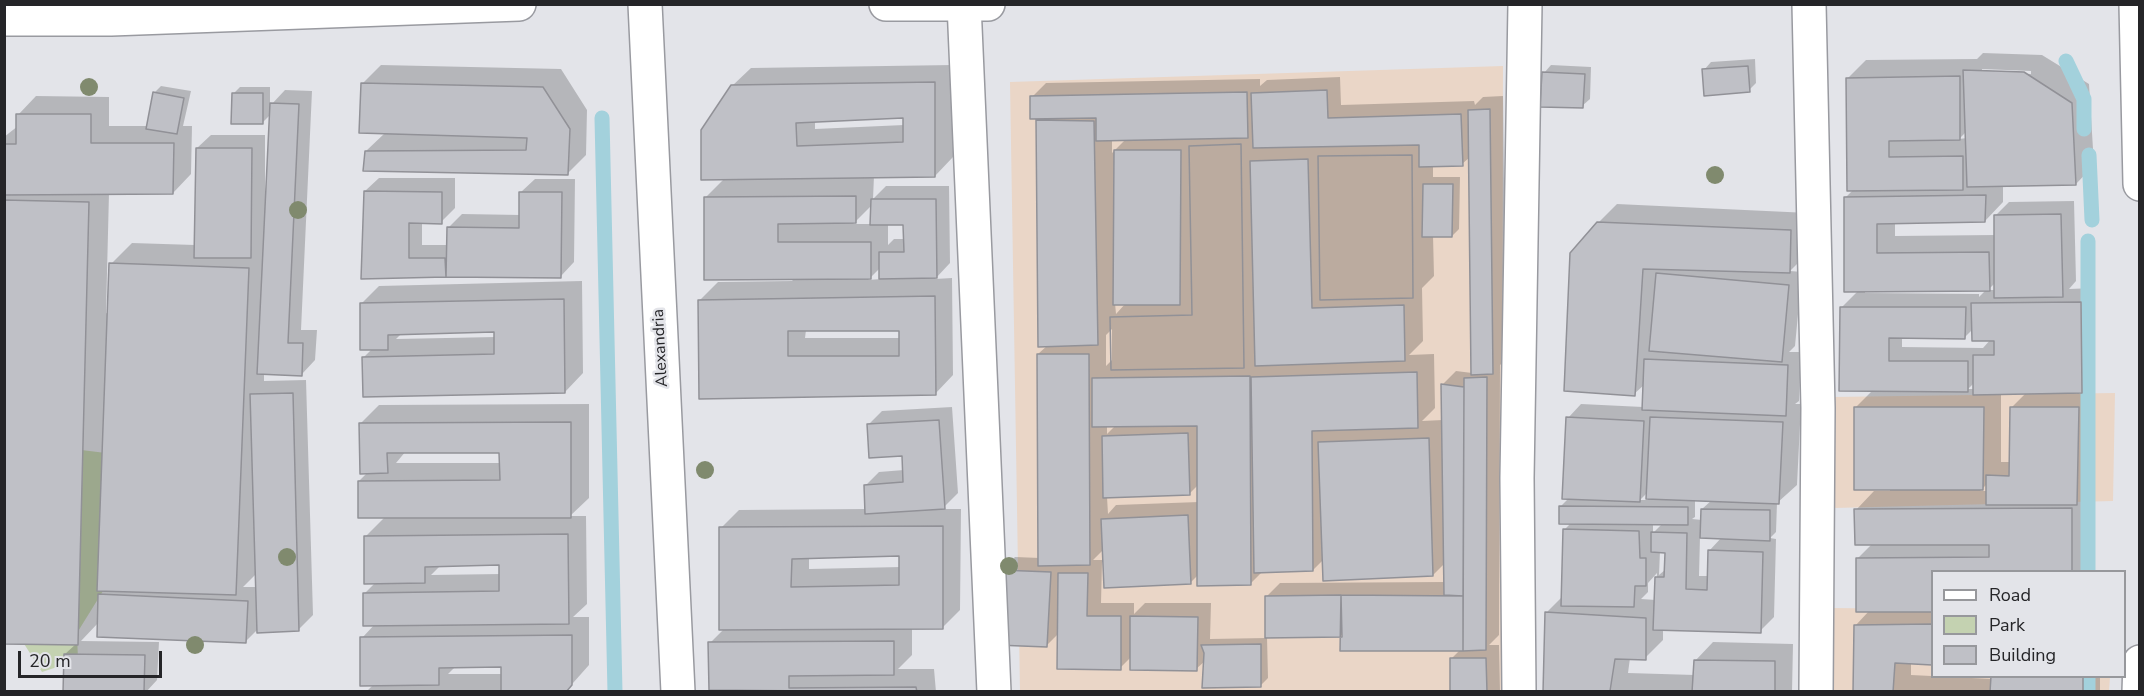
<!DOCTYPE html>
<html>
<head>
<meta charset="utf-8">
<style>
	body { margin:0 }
	#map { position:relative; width:2144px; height:696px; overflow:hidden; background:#e3e4e9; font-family:"Nunito Sans",sans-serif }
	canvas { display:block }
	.frame { position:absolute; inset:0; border:6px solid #252528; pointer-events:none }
	.legend { position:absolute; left:1931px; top:570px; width:195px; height:108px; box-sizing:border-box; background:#e3e4e9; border:2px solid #97989c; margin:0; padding:8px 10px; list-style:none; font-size:18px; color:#252528 }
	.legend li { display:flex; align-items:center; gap:12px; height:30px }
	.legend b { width:30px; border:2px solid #97989c }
	.scale { position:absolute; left:18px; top:651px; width:144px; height:27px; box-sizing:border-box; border:3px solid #252528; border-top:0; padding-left:8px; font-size:18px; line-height:21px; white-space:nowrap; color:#252528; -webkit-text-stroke:4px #e3e4e9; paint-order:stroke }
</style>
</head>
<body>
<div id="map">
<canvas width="2144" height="696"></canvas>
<div class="frame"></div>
<ul class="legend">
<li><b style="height:8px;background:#fff"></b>Road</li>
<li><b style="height:16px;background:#c4d2b1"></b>Park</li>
<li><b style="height:16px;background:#bfc0c6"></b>Building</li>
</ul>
<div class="scale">20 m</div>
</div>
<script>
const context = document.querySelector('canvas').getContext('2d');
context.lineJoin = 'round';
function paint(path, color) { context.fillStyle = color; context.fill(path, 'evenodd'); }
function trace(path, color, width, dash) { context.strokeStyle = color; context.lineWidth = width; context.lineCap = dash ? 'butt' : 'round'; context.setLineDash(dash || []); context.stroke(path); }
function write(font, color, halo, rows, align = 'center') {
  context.font = font + ' "Nunito Sans",sans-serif'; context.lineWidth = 5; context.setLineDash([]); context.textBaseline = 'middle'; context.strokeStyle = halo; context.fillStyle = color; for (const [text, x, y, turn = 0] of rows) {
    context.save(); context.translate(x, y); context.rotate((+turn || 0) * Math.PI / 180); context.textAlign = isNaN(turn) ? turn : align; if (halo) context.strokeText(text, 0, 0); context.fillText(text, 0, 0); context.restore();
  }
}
paint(new Path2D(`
	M1503,66L1502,691H1020L1010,82Z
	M2115,393L2113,501L1834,508L1833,397Z
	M1831,608L1932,609V676L2110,677L2109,691H1833Z`), '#ead6c7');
paint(new Path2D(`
	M24,443L106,453L116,570L77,633L78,660L42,672L5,614Z`), '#c4d2b1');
paint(new Path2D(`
	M1983,53L2042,55L2089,84L2094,165L2076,184L2003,185V202L1985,221L1895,222V236L1995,235V216L2009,202L2074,201L2076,281L2069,289L2094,288L2095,378L2079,394H2092L2090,572H1932V663L1911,662V675L1992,679V676H2100V692H1854L1855,626L1870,610L1858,558L1872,544L1856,510L1874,491H1890V488L1856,407L1873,390L1842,307L1858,291L1845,198L1854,189L1847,79L1866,60L1977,59ZM1982,69L2031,71V74L1982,72ZM1967,131V138L1959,139ZM1995,283L1996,290H1988ZM1987,289L1979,297V294L1865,293V291ZM1973,329L1991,339L1983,348L1902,347V336L1965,337ZM1975,382V389H1968ZM2001,393H2026L2011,408L2010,462H2001ZM1988,483V491H1980Z
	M1755,59L1756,83L1749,90L1704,70L1711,62Z
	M381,65L561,69L587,110L586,155L568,173L366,151L385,133L363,83Z
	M953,65V157L935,176H874L873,199L886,186H949L950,263L935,279L952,278L953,375L935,394L701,397L700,300L718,282L793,281L706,197L725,178L732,86L751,68ZM904,117V125L815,129V121ZM872,205V224H853ZM888,224H905V239H894L888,245ZM881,267V279L868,280ZM901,329V338H805L806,330Z
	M1551,65L1591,67L1590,99L1582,106L1544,73Z
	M1340,77L1341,105L1474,101L1475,105L1483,97L1503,96L1506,359L1500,365L1499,635L1489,645H1499L1500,692H1452L1451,659L1461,649L1344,635L1267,637L1268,678L1261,685L1205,661L1196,669L1131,657L1120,668L1059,633L1047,645L1001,570L1015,557L1040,558L1038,354L1048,345L1038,120L1041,117L1032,97L1046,83L1260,79V86L1267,80ZM1126,139L1112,153V140ZM1470,157L1472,373L1456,371L1442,385L1443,420L1422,421L1435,408L1434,354L1409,355L1423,341L1422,288L1434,276L1433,235L1452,236L1459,229L1460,177H1433V165L1462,164ZM1115,303H1126L1116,314ZM1112,329V360L1106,366V335ZM1107,426H1115L1107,434ZM1198,485L1199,502L1116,505L1108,514L1107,497L1189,494ZM1104,549V560H1093ZM1324,559L1433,575L1445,563V582L1280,583L1266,597L1267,638L1210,639L1211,603H1145L1134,614V603H1101L1102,562L1190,583L1199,574L1250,584L1263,571L1313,570Z
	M161,86L191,91L183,126H192L191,174L173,193H109L106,313L109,314L111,264L132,243L195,245L197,148L211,135H265V194H267L271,114L262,123L233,94L240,87H270V106L285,90L312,91L301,330H317L315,360L302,374L264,373V381L306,380L313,615L299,629H258L246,641L99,622L81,641L159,642L157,680L146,692H65V654L76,644L4,643V137L18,126V115L36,96L109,97V126H148L154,93ZM257,573V587H243Z
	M379,178H455V208L441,222H422V245H448V228L462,214L521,215V192L535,179H575L574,262L561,276L363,277L365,191Z
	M1617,204L1809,213L1808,253L1790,271L1802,272L1795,346L1789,352H1801L1799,401L1795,404H1801L1797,485L1777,503L1776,532L1770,538L1776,539L1774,617L1760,631L1663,628V640L1645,658H1630L1628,673L1695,675V661L1713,642L1793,644L1792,692H1544L1546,613L1562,597L1564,530L1571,523L1561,506L1569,498L1568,418L1581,404L1643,407L1644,385L1634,394L1598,223ZM1648,492V500H1640ZM1695,499L1712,500L1702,509V520L1692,519L1695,517ZM1653,524H1662L1653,533ZM1700,537H1722L1709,551L1708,576H1699ZM1660,551H1666V569L1659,575ZM1657,573L1656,600L1641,599L1648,592V583Z
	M582,281L583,373L565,392L363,358L373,348L361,304L379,286ZM496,331V337L396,339L402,333Z
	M589,404V498L570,516H586L587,604L573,617H589V665L565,692H366L373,685L362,638L375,624L364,594L376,582L365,537L386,516L359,481L368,472L361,423L379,405ZM406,451H501V463H396ZM501,564V574L431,575L441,565ZM456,666H503V674H448Z
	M952,407L958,493L942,509H961L960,610L942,628H912V655L898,669H934L936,692H713L710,689V643L724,629L721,528L739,510L866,509L865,486L879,472L904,470L903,454L868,425L882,411ZM900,555L901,567L809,569V557Z`), '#0003');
trace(new Path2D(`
	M2066,61L2084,99V129
	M602,118L615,692
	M2089,155L2092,220
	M2088,572V241
	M2088,692V676`), '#a3d1dc', 15);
const building = new Path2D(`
	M1748,66L1750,92L1704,96L1702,69Z
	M1963,70L2024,72L2072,103L2076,185L1967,187Z
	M1542,72L1585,74L1583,108L1540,107Z
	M1960,76V140L1889,141V157L1963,156V190L1847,191L1846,78Z
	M935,82V177L701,180V130L731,85ZM903,118V142L797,146L796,123Z
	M361,83L543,87L570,129L568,175L363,171L365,151L526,150L527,138L359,133Z
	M1327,90L1328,118L1461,114L1463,166L1419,167V145L1253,148L1251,93Z
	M153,92L184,98L177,134L146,129Z
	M1247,92L1248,138L1096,141V118L1030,119V96Z
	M232,93H263V124H231Z
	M270,103L299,104L288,343H303L302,376L257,374Z
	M1490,109L1493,374L1471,375L1468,110Z
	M16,114H91V143H174L173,194L4,195V144H16Z
	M1036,120L1094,121L1098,345L1038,347Z
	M1241,144L1244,368L1111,370L1110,317L1192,315L1189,146Z
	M1241,144L1244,368L1111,370L1110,317L1192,315L1189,146Z
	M196,148H252L251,258H194Z
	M1114,150H1181L1180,305H1113Z
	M1412,155L1413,298L1320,300L1318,156Z
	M1412,155L1413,298L1320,300L1318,156Z
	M1308,159L1312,308L1404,305L1405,361L1255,366L1250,161Z
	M1423,184H1453L1452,237H1422Z
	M364,191L442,192V224L409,223V258H445L446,277L361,279Z
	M519,192H562L561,278L446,277L447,227L519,228Z
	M1986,195L1985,222L1877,224V253L1989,252L1990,291L1844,292V197Z
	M856,196V223L778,224V242H871V279L704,280V197Z
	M871,199H936L937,278L879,279V252H904L903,225H870Z
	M4,200L89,202L78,645L4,644Z
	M2061,214L2063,297L1994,298V215Z
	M1597,222L1791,230L1790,273L1643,269L1635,396L1564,391L1570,253Z
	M109,263L249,268L236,595L97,591Z
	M1656,273L1789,285L1782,362L1649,351Z
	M935,296L936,395L699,399L698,300ZM788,331H899V356H788Z
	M564,299L565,393L363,397L362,357L494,354V332L388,335V350H360V303Z
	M2081,302L2082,393L1973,395V355H1994V341H1972L1971,303Z
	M1840,307H1966L1965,339L1889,338V361H1968V392L1839,391Z
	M1037,354H1089L1090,565L1038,566Z
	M1644,359L1788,365L1786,416L1642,410Z
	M1417,372L1418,428L1312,431L1313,571L1254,573L1251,377Z
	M1250,376L1251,585L1197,586V426L1092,427V378Z
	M1487,377L1486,650L1463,651L1464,378Z
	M1441,384L1464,387L1463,596L1444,595Z
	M293,393L299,631L257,633L250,394Z
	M1854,407H1984L1983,490H1854Z
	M2010,407H2079L2077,505H1986V475L2009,476Z
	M1566,417L1644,421L1640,502L1562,499Z
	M1650,417L1783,422L1779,504L1646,499Z
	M939,420L945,509L865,514L864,485L903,482L902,456L869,458L867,424Z
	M571,422V518H358V481L500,480L499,453H387L388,473L360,474L359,423Z
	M1188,433L1190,495L1103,498L1102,436Z
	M1429,438L1433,576L1323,581L1318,442Z
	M1559,506L1688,507V525L1559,524Z
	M2072,508V572H1932V612H1856V558L1989,557V545H1855L1854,509Z
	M1701,509L1770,510V541L1700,538Z
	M1188,515L1191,584L1104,588L1101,519Z
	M943,526V629L719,630V527ZM899,556V585L791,587L792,559Z
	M1563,529L1639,531L1640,558H1646V586H1635L1634,607L1561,606Z
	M1651,532L1687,533L1686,589L1707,590L1708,550L1763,552L1761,633L1653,630L1655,577H1664L1665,553L1651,552Z
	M568,534L569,624L363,626V593L499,591V565L425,567V583L364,584V536Z
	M1000,570L1051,572L1047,647L996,645Z
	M1058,573H1088L1087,616H1121V670L1057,669Z
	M98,594L248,601L246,643L97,637Z
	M1341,595L1463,596V651H1340Z
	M1341,595L1342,637L1265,638V596Z
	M1545,612L1646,618V660L1615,659L1610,691L1636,692H1543Z
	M1130,616L1198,617L1197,671L1130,670Z
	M1932,624V665L1895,663L1893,692H1853L1854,625Z
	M572,635V685L566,692H473L501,691V667L439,668V685L360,686V637Z
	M894,641V675L789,676V688L916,687L917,692L709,690L708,642Z
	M1261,644V687L1202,688L1204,653L1201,645Z
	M64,654L145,655L144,692H63Z
	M1450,658H1486L1487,692H1450Z
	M1694,660L1775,661V692H1692Z
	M1991,676H2083V692H1990Z`);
paint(building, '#bfc0c6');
trace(building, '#919197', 1.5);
const minor = new Path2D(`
	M645,4L678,692
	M886,4H988
	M964,4L994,692
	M1809,4L1818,408L1816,692
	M2136,4L2140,184
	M4,19H111L519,4
	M1519,692L1517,478L1525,4
	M2139,692L2140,662`);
trace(minor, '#999aa0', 36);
trace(minor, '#fff', 33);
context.fillStyle = '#808a6e';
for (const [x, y] of [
	[89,87],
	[1715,175],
	[298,210],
	[705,470],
	[287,557],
	[1009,566],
	[195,645]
]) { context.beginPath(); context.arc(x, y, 9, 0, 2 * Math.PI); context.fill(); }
write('16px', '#252528', '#e3e4e9', [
	["Alexandria",661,348,-93]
]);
</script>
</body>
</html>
